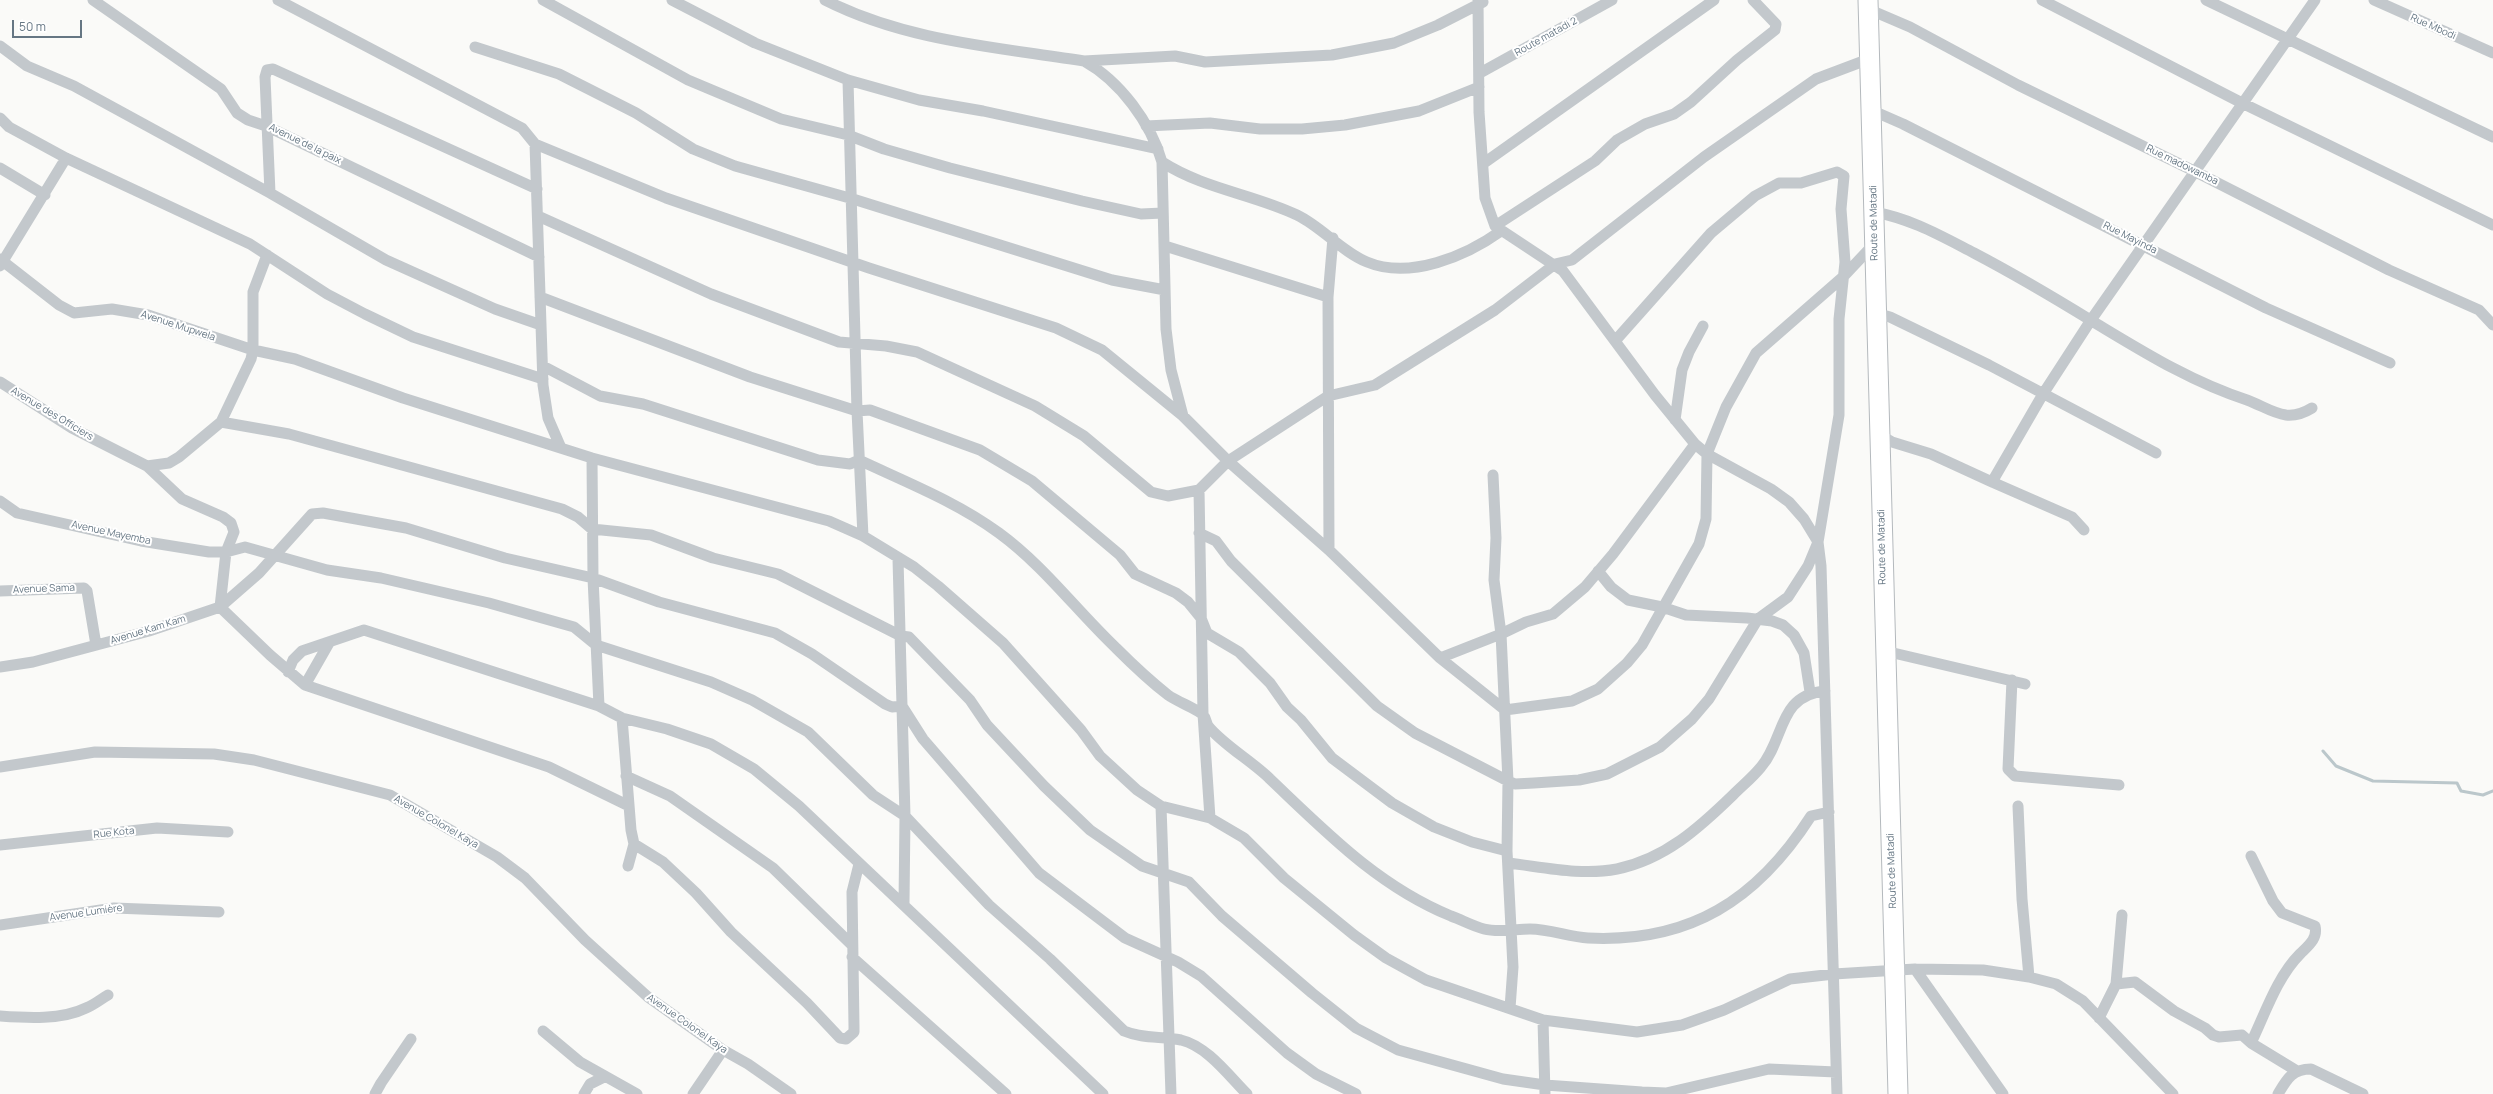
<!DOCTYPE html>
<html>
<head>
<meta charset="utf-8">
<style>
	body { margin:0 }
	#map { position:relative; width:2493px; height:1094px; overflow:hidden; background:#fafaf8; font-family:Manrope,sans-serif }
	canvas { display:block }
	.scale { position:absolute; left:12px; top:20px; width:70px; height:18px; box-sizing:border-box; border:2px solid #657683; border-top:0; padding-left:5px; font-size:12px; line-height:14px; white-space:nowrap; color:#657683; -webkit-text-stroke:3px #fff; paint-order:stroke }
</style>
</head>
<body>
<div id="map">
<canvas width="2493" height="1094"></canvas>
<div class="scale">50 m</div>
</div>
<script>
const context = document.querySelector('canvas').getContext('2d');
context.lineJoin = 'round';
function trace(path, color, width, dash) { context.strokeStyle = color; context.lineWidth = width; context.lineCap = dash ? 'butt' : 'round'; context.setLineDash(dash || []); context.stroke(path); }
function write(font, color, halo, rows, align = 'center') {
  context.font = font + ' Manrope,sans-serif'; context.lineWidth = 4; context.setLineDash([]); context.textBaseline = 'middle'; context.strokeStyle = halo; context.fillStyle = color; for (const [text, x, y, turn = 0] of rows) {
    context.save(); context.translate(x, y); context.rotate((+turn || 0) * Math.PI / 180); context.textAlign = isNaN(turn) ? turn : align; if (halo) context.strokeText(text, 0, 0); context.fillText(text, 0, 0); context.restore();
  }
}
trace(new Path2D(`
	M2323,751L2336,766L2373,781L2457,783L2461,791L2483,795L2493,791`), '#bbc7cb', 3);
const trunk = new Path2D(`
	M1868,0L1898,1094`);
trace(trunk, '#b4b9bd', 21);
trace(new Path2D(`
	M93,0L221,89L237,113L248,120L266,126L539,257
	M278,0L522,128L535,144
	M543,0L688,80L781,119L848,135L884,149L950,168L1082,201L1141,214L1163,213
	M672,0L755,43L848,80L919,100L983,111L1158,149
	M825,0C906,41 996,47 1084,61C1120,81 1151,123 1162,162C1204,189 1253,194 1297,215C1322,227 1342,252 1367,262C1410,280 1466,256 1501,231
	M1478,0L1479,112L1485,198L1495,226L1563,271L1655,395L1695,444L1707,454L1771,489L1789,502L1804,519L1818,542L1821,566L1837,1094
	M2042,0L2242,103L2493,225
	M2206,0L2493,137
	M2374,0L2493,53
	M1868,9L1910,27L2018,85L2194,171L2389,270L2479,310L2493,325
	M0,46L27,66L74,86L270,193L386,260L495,309L541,325
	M475,47L559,74L636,113L693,149L735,166L853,199L1112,280L1165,290
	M1084,61L1175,56L1205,62L1332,55L1394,43L1438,25L1483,2
	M1480,73L1612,0
	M848,80L857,411L863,536
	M1871,110L1903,124L2266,308L2390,363
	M0,118L9,127L66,158L250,244L327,294L365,314L413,337L543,379
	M1146,126L1210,123L1260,129H1302L1345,125L1419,111L1479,87
	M1162,162L1166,329L1171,370L1183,416
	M1484,163L1714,0
	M0,168L45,195
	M270,193L265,77L267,70L273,69L537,189
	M1873,212C1910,218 1941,236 1974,253C2014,274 2053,297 2092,321C2142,351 2191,382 2247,400C2261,405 2272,413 2286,415C2296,416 2304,413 2312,408
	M538,216L711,294L839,342L886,346L917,352L1035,406L1084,436L1151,492L1168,496L1199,490
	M1495,226L1595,161L1617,140L1645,124L1674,114L1691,102L1737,60L1775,30L1776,24L1753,0
	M1165,246L1328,297
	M0,259L59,305L74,313L112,309L148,315L253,350V292L267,255
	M0,266L66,158
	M540,297L750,377L857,411L870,410L980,450L1032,481L1120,555L1135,574L1176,593L1188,602L1201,618L1207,633L1239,652L1270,683L1287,707L1301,720L1332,758L1392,803L1434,827L1472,842L1507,851
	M1876,313L1890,317L1989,365L2156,453
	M543,366L600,396L643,404L818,460L850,464L859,460C906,482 957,502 999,533C1044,566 1076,610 1116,648C1132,664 1150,681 1168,695C1176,701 1199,710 1203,715C1206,718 1206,722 1208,726C1222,744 1253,762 1270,779C1327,833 1378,886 1451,916C1462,920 1473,926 1484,929C1499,933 1515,929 1530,929C1550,929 1569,937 1588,938C1690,943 1757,900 1811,816L1829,812
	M0,382L72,428L147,466L182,499L223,517L231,523L234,532L226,552L220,607L270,655L305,685L549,767L629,806
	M1675,420L1682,370L1689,352L1703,326
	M221,422L289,434L562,509L578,517L592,529L651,535L713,558L778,574L901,636L909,637L970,700L987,725L1044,786L1090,830L1142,866L1189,882L1222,916L1312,993L1356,1028L1398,1050L1503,1079L1545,1085L1642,1092L1666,1093L1769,1069L1836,1072
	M1880,435L1892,442L1931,454L1992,482L2043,394L2091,320L2315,0
	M561,448L548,418L543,385L535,144L666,198L869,268L1056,328L1102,350L1183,416L1228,461L1329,550L1440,658L1505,710L1572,701L1598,689L1627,663L1642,645L1699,544L1706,519L1707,454L1726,407L1756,353L1843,277L1874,244
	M592,458L593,578L599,706
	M147,466L169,463L179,457L221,422L251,359L253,350L295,359L403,398L592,458L829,521L863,536L914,567L938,586L1003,643L1081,730L1100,756L1137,790L1161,806L1210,818L1244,838L1284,878L1354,935L1386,958L1426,980L1543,1020L1637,1032L1682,1025L1724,1010L1790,979L1834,974L1915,969L1983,970L2029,977L2056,984L2083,1001L2173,1094
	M1493,475L1496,538L1494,580L1501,634L1508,781L1507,851L1513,967L1510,1008
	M1992,482L2072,517L2084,530
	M0,501L17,513L141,541L209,552H226L245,547L327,570L381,578L489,603L574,627L596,645L711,682L752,700L808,732L873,795L905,816L989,905L1050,959L1124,1031C1143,1039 1161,1036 1181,1040C1207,1046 1229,1076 1247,1094
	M1199,533L1216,541L1231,561L1377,706L1415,733L1508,781L1515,784L1534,783L1579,780L1607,774L1660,747L1692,719L1709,699L1758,619L1788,597L1808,566L1818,542L1839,415V319L1845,262L1841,209L1844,176L1837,172L1801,183H1779L1755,196L1711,233L1615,341
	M1329,550L1328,297L1333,238
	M898,559L905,816L904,903
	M1598,571L1611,587L1628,600L1662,607L1686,615L1747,618L1772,621L1783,625L1794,635L1804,653L1810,692
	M0,591L84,588L87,591L96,645
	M1885,651L2025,684
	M1440,658L1501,634L1526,622L1553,614L1585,587L1613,554L1695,444
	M0,667L33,662L149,631L220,607L259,573L312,514L323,513L406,528L505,558L593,578L659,602L775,633L812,654L885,704L892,707L902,706L923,739L1039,873L1125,938L1178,962L1201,976L1287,1053L1316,1074L1356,1094
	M288,672L293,660L302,651L364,630L599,706L622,718L667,729L711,744L754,769L799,806L1103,1094
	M2012,680L2008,769L2015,776L2119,785
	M305,685L329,643
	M622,718L631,830L634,844L628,866
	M0,767L95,752L214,754L254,760L390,795L497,857L525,878L585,940L648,997L723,1050L748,1064L791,1094
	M626,776L670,796L773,868L852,945
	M1161,806L1171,1094
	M2018,806L2022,899L2029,977
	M1210,818L1203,714L1199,490L1228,461L1328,396L1375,385L1495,310L1555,264L1572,260L1704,157L1816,79L1869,59
	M634,844L663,862L696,893L731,932L807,1003L840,1038L846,1039L854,1032V1027L852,892L859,864
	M0,845L157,828L228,832
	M1508,863C1543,867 1582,876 1617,869C1665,859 1699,828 1733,795C1742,786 1753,777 1761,767C1785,739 1778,695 1825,691
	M0,925L114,908L219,912
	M852,957L1006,1094
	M1915,969L2003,1094
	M2116,984L2135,982L2174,1011L2205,1028L2213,1035L2219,1037L2242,1035L2251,1043L2297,1071
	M0,1016C27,1018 62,1020 86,1008C94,1005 101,999 108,995
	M2099,1018L2116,984L2122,915
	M1543,1020L1545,1094
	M543,1031L580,1062L637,1094
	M2251,1043C2265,1014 2277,977 2300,954C2308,946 2318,939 2315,926L2282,913L2273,901L2251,856
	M375,1094L381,1083L411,1039
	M584,1094L590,1084L604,1077
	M693,1094L723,1050
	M2278,1094C2287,1079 2292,1069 2311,1069L2363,1094`), '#c3c8cc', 11);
trace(trunk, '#fff', 19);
write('10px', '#657683', '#fff', [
	["Rue Mbodi",2433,27,24],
	["Route matadi 2",1546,37,-29],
	["Avenue de la paix",305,144,26],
	["Rue madowamba",2182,165,26],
	["Route de Matadi",1874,223,-91],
	["Rue Mayinda",2130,238,27],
	["Avenue Mupwela",178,326,18],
	["Avenue des Officiers",52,414,31],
	["Avenue Mayemba",111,533,12],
	["Route de Matadi",1882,547,-91],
	["Avenue Sama",44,589,-2],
	["Avenue Kam Kam",148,630,-17],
	["Avenue Colonel Kaya",436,822,30],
	["Rue Kota",114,833,-6],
	["Route de Matadi",1892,871,-92],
	["Avenue Lumière",86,913,-8],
	["Avenue Colonel Kaya",687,1024,35]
]);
</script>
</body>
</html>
